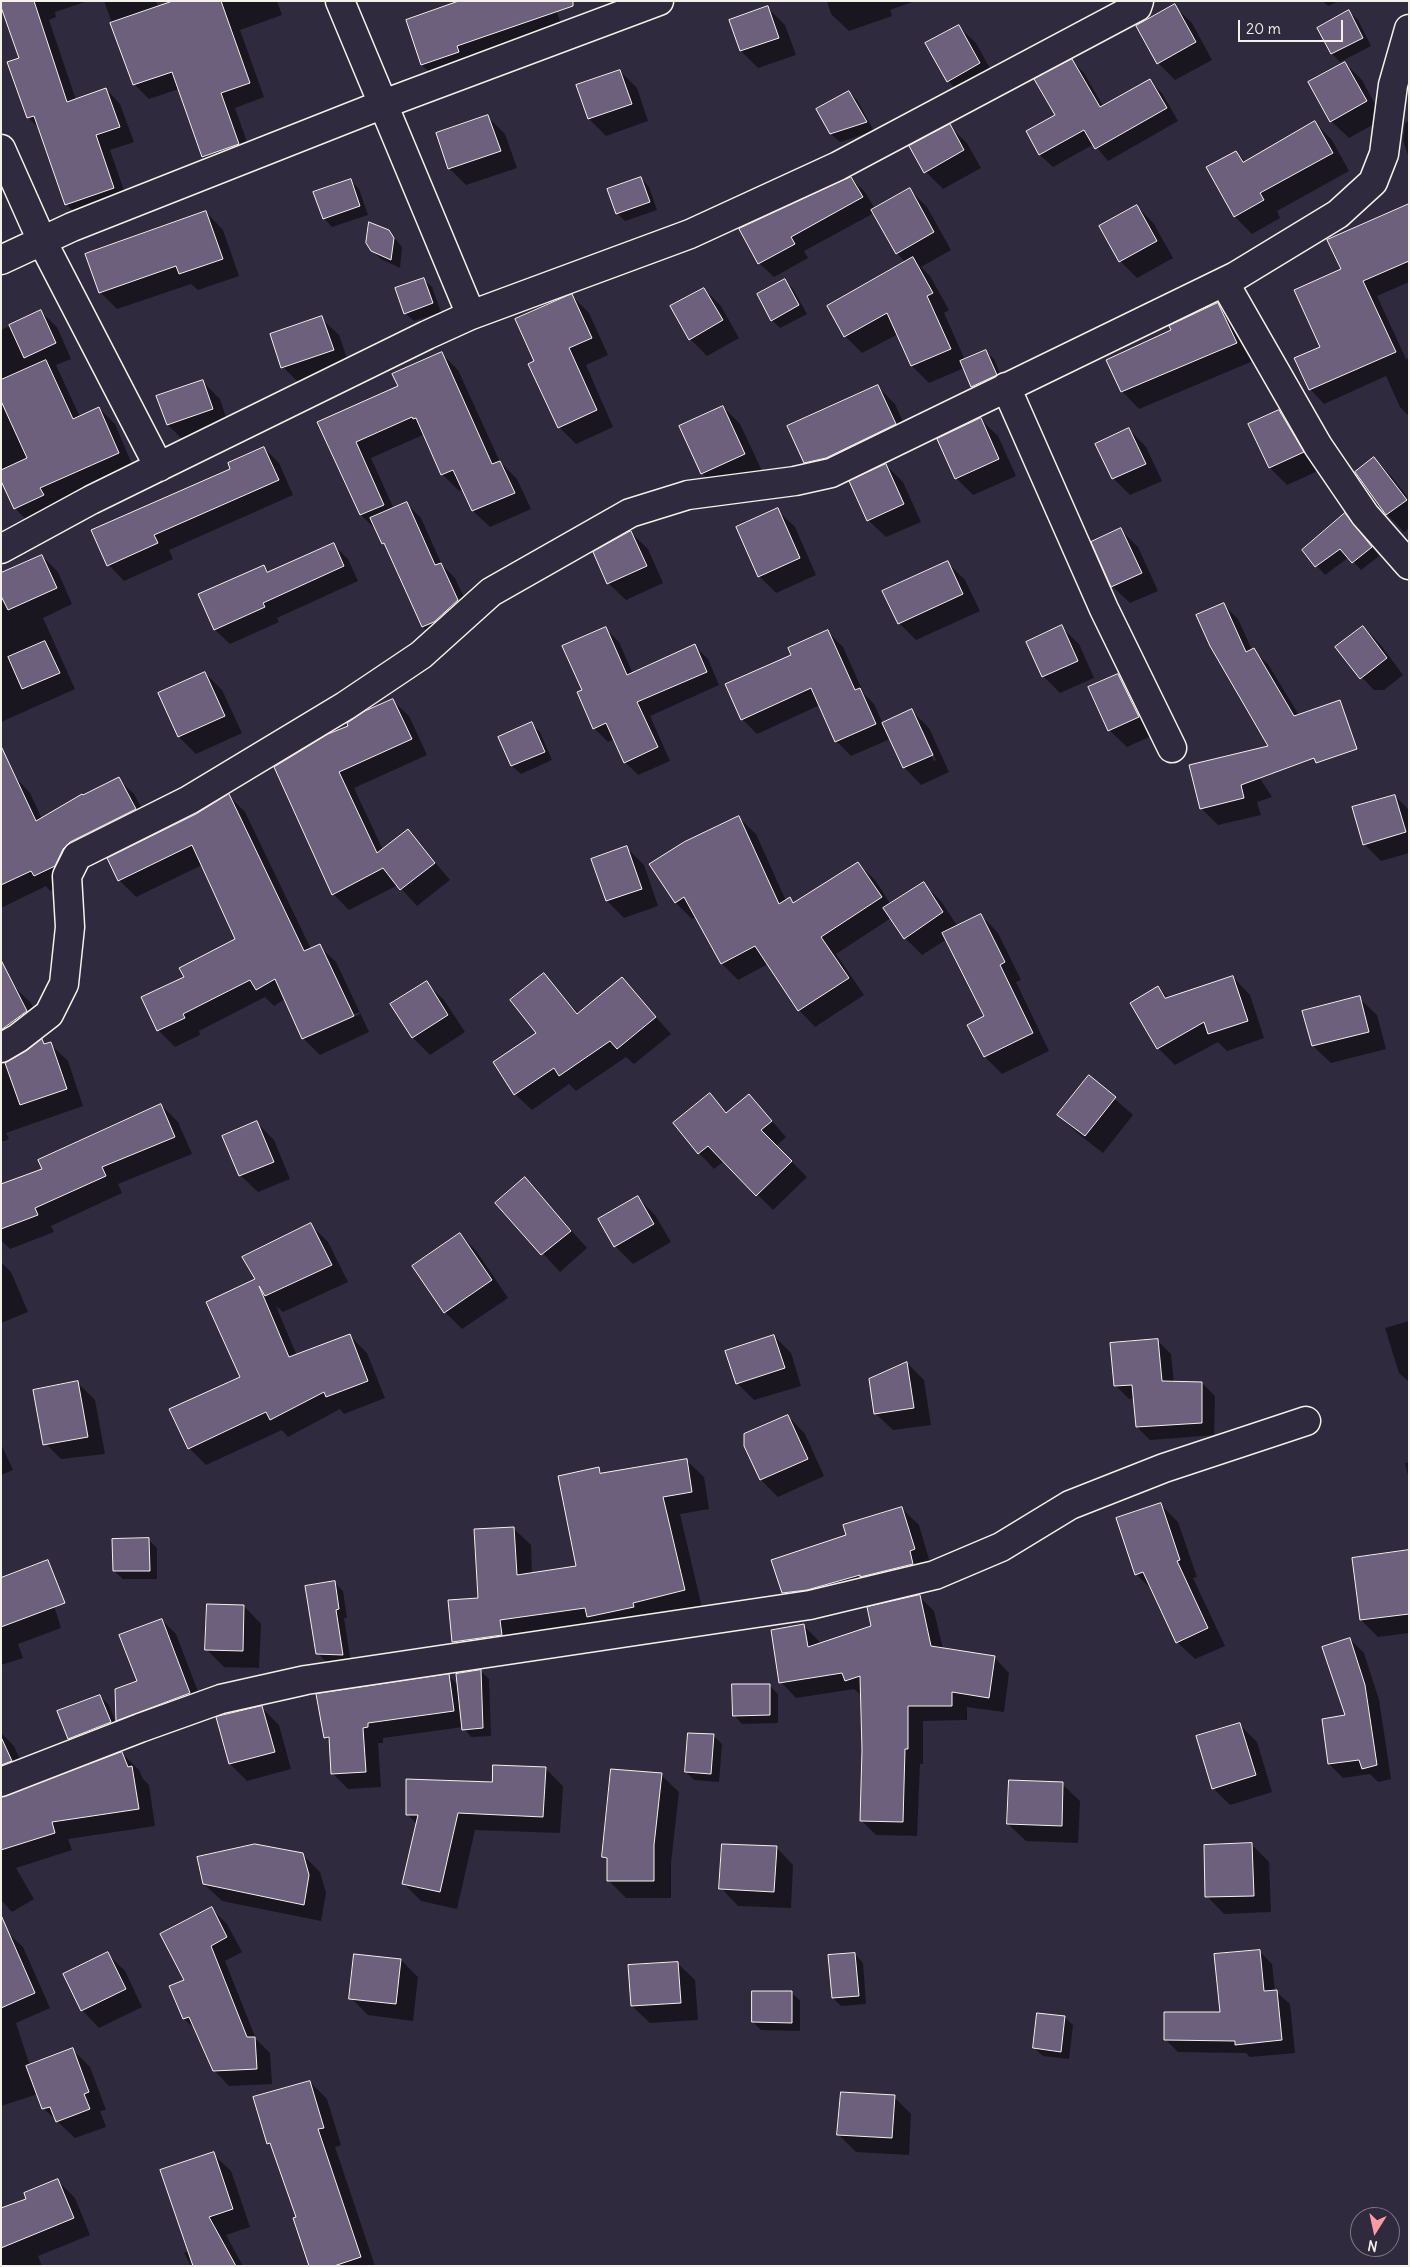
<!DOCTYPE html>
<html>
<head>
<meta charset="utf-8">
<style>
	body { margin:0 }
	#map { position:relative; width:1410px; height:2267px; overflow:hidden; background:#2f2a3d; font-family:Delius,sans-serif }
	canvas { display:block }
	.frame { position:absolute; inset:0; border:2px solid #f4f1e8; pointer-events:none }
	.north { position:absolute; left:1350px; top:2207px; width:50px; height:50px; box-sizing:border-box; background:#2f2a3d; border:1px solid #7e7a81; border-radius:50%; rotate:190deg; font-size:14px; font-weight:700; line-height:20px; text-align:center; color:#f4f1e8 }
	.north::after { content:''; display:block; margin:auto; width:18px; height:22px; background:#ff9aa2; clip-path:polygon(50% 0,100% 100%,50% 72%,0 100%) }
	.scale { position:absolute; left:1238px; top:20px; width:105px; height:22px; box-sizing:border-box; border:2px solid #f4f1e8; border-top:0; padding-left:6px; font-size:15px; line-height:18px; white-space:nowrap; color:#f4f1e8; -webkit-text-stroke:4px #2f2a3d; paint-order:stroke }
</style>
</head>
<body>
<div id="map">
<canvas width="1410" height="2267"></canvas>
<div class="frame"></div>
<div class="north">N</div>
<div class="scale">20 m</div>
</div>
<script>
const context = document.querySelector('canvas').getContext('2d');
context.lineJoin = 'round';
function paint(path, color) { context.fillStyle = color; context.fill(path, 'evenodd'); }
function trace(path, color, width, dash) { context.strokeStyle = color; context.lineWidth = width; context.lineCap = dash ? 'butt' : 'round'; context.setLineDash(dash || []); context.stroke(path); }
paint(new Path2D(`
	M1,1H88L55,12L56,17L49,20L76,100L106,89L120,104L134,142L110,150L128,202L81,219L66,204L40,130L28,117L21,59Z
	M104,1H156L159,10L185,1H277L282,15L240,30L264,97L235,108L253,159L218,171L203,156L179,89L149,99L134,84Z
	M553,1L564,32L440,82L422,65L407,20Z
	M827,1H915L890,10L892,16L849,31L831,14Z
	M1323,1H1339L1328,6Z
	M1174,6L1192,23L1212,60L1175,80L1158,63Z
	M768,8L785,25L796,55L758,68L741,51L730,21Z
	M1349,12L1358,20L1371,46L1340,62L1332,54Z
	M958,26L976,43L997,81L965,98L948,81Z
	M1072,61L1084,73L1103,106L1150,81L1162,93L1178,121L1108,161L1094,144L1053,167L1040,155L1028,132L1056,116Z
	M1345,63L1362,80L1383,119L1349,138L1331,121Z
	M620,71L637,88L648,121L606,136L589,119Z
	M849,92L857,100L874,131L840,142L831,134L818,109Z
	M488,117L505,134L517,168L466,185L449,168Z
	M1409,121V157L1403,141L1405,123Z
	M1315,123L1332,140L1349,171L1277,211L1280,218L1252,234L1235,217L1208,168L1236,152L1246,162Z
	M949,126L967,143L981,168L943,189L926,172Z
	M641,178L649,187L657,210L625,221L617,213Z
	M851,178L865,192L875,209L910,190L927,207L951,250L921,267L930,276L949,310L944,313L965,360L985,351L994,359L1004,383L981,395L973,387L964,368L929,383L912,366L898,334L862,353L845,336L906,263L897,253L874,213L804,251L808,258L774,277L759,263Z
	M350,180L359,189L368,215L332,227L324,218Z
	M1137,206L1154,224L1173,258L1137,278L1120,261Z
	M206,212L223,230L239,276L198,290L191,284L117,309L100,292Z
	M389,231L402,247L400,268L381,259L372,250Z
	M1393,233L1409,266V282L1377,296L1406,359L1409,358V416L1400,407L1386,376L1324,404L1310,389L1342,270Z
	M423,279L432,287L441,312L414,321L405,313Z
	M784,280L793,289L807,314L780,328L772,320Z
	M704,289L721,306L739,338L707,356L690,339Z
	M572,296L589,313L608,355L586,365L613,427L576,444L559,427L536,362Z
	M1218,304L1235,321L1253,361L1139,409L1122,391L1173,331Z
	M41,312L57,327L71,359L56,365L80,417L99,408L115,424L134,469L55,503L58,511L30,524L15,508L1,478V330Z
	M321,318L339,335L350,367L300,384L283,367Z
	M441,353L458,370L500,462L517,479L531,509L490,527L473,511L463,489L459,491L442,474L425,434L371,458L394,509L406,503L421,518L442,565L455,578L472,615L437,641L423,627L388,548L378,532L361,515L319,423L400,387Z
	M203,382L220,399L229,427L185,442L168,425Z
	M878,387L895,404L912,442L823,480L805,462Z
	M723,407L740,424L762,471L719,490L702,473Z
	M1279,412L1296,429L1320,470L1287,485L1270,468Z
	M980,419L998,436L1016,476L973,495L956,478Z
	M1129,429L1146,447L1162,481L1130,495L1113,478Z
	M264,448L279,463L293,495L169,550L173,559L124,581L109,565L93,531L232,469Z
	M1374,459L1391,476L1409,499V528L1404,532L1387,514L1356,472Z
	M886,465L903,482L921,522L886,537L868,520Z
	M777,510L795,527L816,575L776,593L759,576Z
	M1353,523L1379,556L1361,570L1349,557L1325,575L1303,550Z
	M1121,530L1138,547L1158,591L1130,603L1112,586Z
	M630,532L648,549L663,583L626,600L608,583Z
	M334,545L348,559L358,581L277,618L279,622L230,644L215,630L199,595L264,567L270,572Z
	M42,556L58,572L72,604L43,618L75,689L1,722V574Z
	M948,563L965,580L980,611L916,640L899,623Z
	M1223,604L1238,619L1252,650L1268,664L1314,740L1285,762Z
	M1061,627L1079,644L1094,678L1060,693L1043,676Z
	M1363,627L1380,644L1403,675L1384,690H1374L1357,672Z
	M605,628L619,642L633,674L695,646L708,659L719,685L650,716L670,761L638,775L625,762L614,739L608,742L594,728L584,691Z
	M828,632L843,647L864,694L874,704L883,724L912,711L929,728L949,772L921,785L904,767L890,739L851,756L836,741L820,705L757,734L742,719L792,656ZM920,730H923L936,760L934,761Z
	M205,673L222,690L242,733L196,754L179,737L159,694Z
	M1118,675L1135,692L1156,734L1127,747L1109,730Z
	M392,700L409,716L427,755L354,788L383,850L408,830L450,880L417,906L398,885L349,910L333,894L329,736L350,726Z
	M531,724L540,732L552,760L521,774L512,766L500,738Z
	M1256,772L1272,797L1257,802L1261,815L1218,825L1201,808Z
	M15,777L30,793L42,819L118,779L134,794L151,825L86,857L70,881L50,891L46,886L1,908V783Z
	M229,796L245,812L311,949L319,946L336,962L369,1032L320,1055L303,1038L285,999L274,1006L265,997L199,1031L200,1035L175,1047L158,1030L185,978L237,939L202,865L136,897L119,880L109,859L197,815ZM359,1012L360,1014L309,1037V1035Z
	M1395,796L1409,810V853L1381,861L1364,844Z
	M739,818L756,834L786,901L790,899L794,904L858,864L875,880L891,905L923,884L941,901L958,927L981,915L998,933L1021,980L1016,982L1049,1051L1002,1074L985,1057L986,1017L947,939L922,955L905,938L891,918L836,954L864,995L815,1027L799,1010L768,964L738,980L722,964L696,917L692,919L676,903L651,864Z
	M627,848L644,865L658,906L624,918L607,901Z
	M544,975L579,1014L622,979L671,1034L634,1064L626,1057L576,1091L569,1084L532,1110L515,1094L538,1033Z
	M1233,977L1250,995L1264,1038L1227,1051L1218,1042L1175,1065L1158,1048V988L1169,998Z
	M426,983L444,1000L465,1032L430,1055L413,1038L392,1005Z
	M13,986L31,1003L44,1029L10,1052L4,1063L1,1060V992Z
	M1359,998L1377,1015L1386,1049L1331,1063L1313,1046L1304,1012Z
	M42,1041L46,1045L50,1044L68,1061L83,1106L6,1133L9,1139L1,1142V1065L9,1063Z
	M1089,1076L1133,1115L1103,1153L1076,1132L1058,1115Z
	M710,1095L728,1113L749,1095L786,1137L776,1146L807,1177L773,1210L724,1161L714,1169L699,1153Z
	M161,1105L178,1122L192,1154L118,1184L122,1193L51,1226L54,1232L10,1249L1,1240V1186L44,1169Z
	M257,1123L274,1140L290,1179L258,1192L240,1175Z
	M525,1179L587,1248L560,1272L497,1203Z
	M638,1198L655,1215L671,1242L633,1264L615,1246L600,1219Z
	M311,1225L328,1242L348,1282L283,1312L276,1306L297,1356L350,1336L367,1353L385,1398L344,1414L340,1409L288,1437L282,1430L206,1465L189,1448L242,1378L257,1280Z
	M460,1234L477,1252L508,1298L462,1329L445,1312L413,1266Z
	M1,1262L11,1272L28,1312L1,1323Z
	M1409,1321V1382L1399,1373L1385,1328Z
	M774,1336L791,1353L801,1386L754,1400L737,1383Z
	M1158,1341L1171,1354L1174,1383H1202L1215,1396L1214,1435L1150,1440L1137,1427L1135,1398L1129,1399L1116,1386Z
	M907,1363L924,1380L931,1425L893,1430L875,1413Z
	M78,1383L95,1400L105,1454L61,1459L44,1442Z
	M788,1416L805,1434L824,1476L778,1497L761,1480L745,1446Z
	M1,1444L13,1470L1,1475Z
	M686,1460L704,1477L709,1509L680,1514L702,1608L471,1659L453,1642L449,1601L479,1599L513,1528L531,1545L532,1574L577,1568L598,1469L603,1474Z
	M1409,1462V1479L1405,1463Z
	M1160,1504L1178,1522L1197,1577L1193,1578L1225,1646L1195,1659L1177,1642L1154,1592L1136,1574Z
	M901,1508L919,1525L931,1566L800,1610L783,1593L848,1536Z
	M148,1539L157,1548V1579H123L114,1571Z
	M1409,1558V1633L1378,1637L1361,1620Z
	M334,1582L343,1591L347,1618H344L351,1663L326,1662L318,1653Z
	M1,1590L51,1596L61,1628L18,1644L23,1658L1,1665Z
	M919,1596L934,1611L943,1649L994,1657L1009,1673L1004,1712L967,1707V1720L923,1721V1764H920L917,1836L876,1835L861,1820L863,1750L862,1696L854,1689L796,1698L781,1682L804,1626L819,1641L820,1644L873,1627Z
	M244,1606L261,1624L259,1668L224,1667L207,1650Z
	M162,1620L176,1634L204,1707L131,1734L117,1720L138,1682Z
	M1350,1639L1364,1653L1379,1700L1391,1779L1378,1782L1370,1774L1343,1778L1329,1764L1346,1716Z
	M481,1671L489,1679L491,1736L471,1737L463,1727L383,1738V1743H378L381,1787L348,1789L332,1773L331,1743L325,1737L449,1676L458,1685Z
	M769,1685L778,1694V1723L742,1724L734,1715Z
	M100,1696L109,1705L119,1731L77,1747L69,1739Z
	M261,1707L279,1725L291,1769L247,1781L230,1764Z
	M1239,1724L1257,1742L1272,1792L1230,1805L1213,1788Z
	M1,1733L14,1746L28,1778L6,1790L2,1798L122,1753L139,1770L143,1779L149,1785L155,1826L68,1839L72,1850L16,1868L34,1899L12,1912L1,1900Z
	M714,1736L722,1744L719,1782L694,1780L686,1772Z
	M545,1768L563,1786L560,1833L475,1830L457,1909L421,1901L403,1883L417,1824L407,1814L493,1783Z
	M661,1775L679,1792L671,1863V1898H626L608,1880V1862L603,1857Z
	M1062,1784L1080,1801L1078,1843L1026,1841L1008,1824Z
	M1252,1845L1269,1862L1271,1912L1224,1914L1207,1896Z
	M776,1847L793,1865L791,1908L738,1906L721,1888Z
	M302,1854L320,1872L326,1893L321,1921L222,1901L204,1884Z
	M212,1909L227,1924L242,1952L225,1961L256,2039L270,2053L272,2084L229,2086L214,2070L196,2030L184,2019L186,1980Z
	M7,1932L23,1947L50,2008L16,2023L30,2066L73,2050L90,2067L106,2110L100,2111L106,2127L75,2138L44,2109L38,2094L1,2106V1934Z
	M1259,1951L1272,1964L1275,1991L1290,2004L1295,2053L1250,2057L1246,2053L1178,2052L1165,2039L1221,2013Z
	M108,1954L125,1971L142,2007L99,2028L82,2010Z
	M855,1954L863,1963L866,2004L841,2006L833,1998Z
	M401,1960L418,1977L413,2021L368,2015L351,1998Z
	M677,1963L695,1980L698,2020L650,2023L632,2006Z
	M792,1993L800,2001V2031L761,2030L753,2022Z
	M1064,2017L1073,2025L1069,2059L1043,2056L1034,2048Z
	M310,2082L327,2099L341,2145L335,2147L375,2266H310L298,2218L274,2150L268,2143Z
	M894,2097L911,2114L909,2155L856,2152L839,2135Z
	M213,2154L231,2171L250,2227L226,2235L243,2266H191L184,2253L189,2251Z
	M58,2181L75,2198L90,2235L38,2256L42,2266H1V2209L28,2199Z`), '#0007');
const building = new Path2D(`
	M1,1H34L67,102L106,88L120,127L96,135L114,188L65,205L34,116L27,118L7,62L19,58L1,7Z
	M173,1H221L250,83L221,93L239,144L202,157L172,72L133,85L110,23Z
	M459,1H573V6L457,46L459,52L421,65L406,20Z
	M1175,4L1196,42L1157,64L1136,26Z
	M768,6L779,38L740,51L729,20Z
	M1349,10L1363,38L1331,54L1317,28Z
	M959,25L980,63L947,82L925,43Z
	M1072,59L1100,107L1150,79L1167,108L1095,149L1084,130L1039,155L1026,131L1055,115L1034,79Z
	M1345,62L1367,101L1330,122L1308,82Z
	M620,70L632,104L588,119L576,85Z
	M849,91L867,122L830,134L816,109Z
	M488,115L501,151L448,169L436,133Z
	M1315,121L1333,153L1260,193L1264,200L1234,217L1206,167L1236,151L1243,162Z
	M950,124L964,150L924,173L909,146Z
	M641,177L650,202L616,214L607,189Z
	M851,177L863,197L791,237L795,244L758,264L739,229Z
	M351,179L360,206L323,219L313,192Z
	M910,188L934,232L896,254L871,210Z
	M1409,204V261L1363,281L1396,352L1309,390L1294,358L1320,347L1294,290L1341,269L1327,240Z
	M1137,205L1157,241L1119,262L1099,226Z
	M206,211L223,259L179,274L176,266L99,293L85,254Z
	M369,222L389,230L394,238L391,260L371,251L366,243Z
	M913,257L933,293L927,296L951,349L911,366L887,313L844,337L827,306Z
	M424,278L433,303L404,314L395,288Z
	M785,279L799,305L771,321L757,294Z
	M704,288L723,320L689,340L670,306Z
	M572,294L592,338L569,348L597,410L558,428L528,364L534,361L515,319Z
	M1218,303L1237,343L1121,392L1106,360L1171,330L1169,326Z
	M41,310L56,343L24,358L9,325Z
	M322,316L334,350L281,368L270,334Z
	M986,350L997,375L971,387L960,361Z
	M442,352L492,464L500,461L515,493L472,511L453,470L441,475L416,418L413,419L412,417L356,442L384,505L360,515L317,422L398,386L392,374Z
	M46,360L73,419L99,407L119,453L40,488L44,495L14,509L1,481V470L27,458L1,401V380Z
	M203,380L213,409L167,425L156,396Z
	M878,385L896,424L826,458L804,463L787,426Z
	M723,406L745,454L701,474L679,426Z
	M1279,410L1304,452L1269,468L1248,424Z
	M981,418L999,459L955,479L937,439Z
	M1129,428L1146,464L1112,479L1095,444Z
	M264,447L279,480L154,535L158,543L107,566L91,530L230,469L228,463Z
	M1374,457L1407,500L1386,515L1355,472Z
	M886,464L904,504L867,521L849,481Z
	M407,502L435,565L441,563L458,600L434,622L422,627L384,543L382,544L370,518Z
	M778,508L800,558L758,577L736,527Z
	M1345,513L1372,547L1352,563L1340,549L1315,567L1302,550Z
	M1121,528L1142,573L1111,587L1091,542Z
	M631,531L647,566L607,584L593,552Z
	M334,543L344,566L263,603L265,607L214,630L198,594L264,565L267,572Z
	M42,555L57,588L8,610L1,596V573Z
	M948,561L963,594L898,624L882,591Z
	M1224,603L1246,652L1254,648L1294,716L1340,700L1357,749L1316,763L1314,758L1241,785L1244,798L1200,809L1189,765L1268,746L1210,646L1196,615Z
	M1062,625L1078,661L1042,677L1026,642Z
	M1363,626L1387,658L1360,679L1335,647Z
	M606,627L627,675L695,644L707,672L637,702L658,747L624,763L606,723L593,729L577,692L582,690L562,646Z
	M828,630L855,690L860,688L876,724L835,742L811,688L741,720L725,684L791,655L788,648Z
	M45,641L60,673L22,689L8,657Z
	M205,672L225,716L178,737L158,693Z
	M1118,674L1139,717L1108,731L1088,687Z
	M393,699L412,739L339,772L377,853L408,829L435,863L400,890L383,868L332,895L274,767L328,734L348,726L347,723L365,711Z
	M912,709L933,755L903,768L882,723Z
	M532,722L545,752L511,766L498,737Z
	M1,746L36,821L82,794L83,795L119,777L136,809L70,842L63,849L55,866L34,876L31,871L1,885Z
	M229,794L304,951L320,944L354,1016L302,1039L275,979L256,990L250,980L183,1014L185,1018L157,1031L141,997L184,977L179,968L235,939L192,845L118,881L107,858L196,814Z
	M1395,795L1406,832L1363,845L1352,807Z
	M739,816L779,904L790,897L793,903L858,862L882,897L821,937L849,978L798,1011L755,946L721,964L684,897L675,903L649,864L684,842Z
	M627,846L642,889L606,901L591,859Z
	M924,882L943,912L904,939L883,908Z
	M981,914L1005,962L1000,965L1033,1033L984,1057L967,1025L984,1016L942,933Z
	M1,960L27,1011L1,1030Z
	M544,973L577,1014L622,977L656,1017L617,1049L610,1041L559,1076L554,1068L514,1095L493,1062L536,1033L510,1000Z
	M1233,976L1248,1021L1208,1034L1204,1022L1157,1049L1130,1003L1158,986L1165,998Z
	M427,981L448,1015L412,1038L390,1004Z
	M1360,996L1369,1032L1312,1046L1302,1011Z
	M42,1039L44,1044L51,1042L67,1089L20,1105L5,1063L26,1051Z
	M1089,1075L1116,1097L1085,1136L1057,1115Z
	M710,1093L726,1113L749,1094L772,1121L761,1130L792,1161L756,1196L708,1146L698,1154L673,1123Z
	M161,1104L175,1137L102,1167L106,1176L35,1208L38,1215L1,1229V1184L42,1169L38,1160Z
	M257,1121L274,1162L239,1176L222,1136Z
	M525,1177L571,1231L541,1255L495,1203Z
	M638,1196L654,1224L614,1247L598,1219Z
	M311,1223L332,1265L265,1296L259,1286L289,1357L350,1334L368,1381L326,1397L324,1392L270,1420L266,1412L188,1449L169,1409L240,1377L206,1302L255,1279L242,1257Z
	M460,1233L492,1280L444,1313L412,1266Z
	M774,1335L785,1368L736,1384L725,1351Z
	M1158,1339L1162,1381L1202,1382V1423L1136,1427L1132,1385L1114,1386L1110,1343Z
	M907,1362L914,1408L874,1414L869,1379Z
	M78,1381L88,1437L43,1445L33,1390Z
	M788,1415L808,1459L760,1480L744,1446V1434Z
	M687,1459L692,1492L663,1497L685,1590L633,1603L634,1607L587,1617L585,1608L500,1620L502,1635L452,1642L448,1600L478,1598L474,1529L514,1527L517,1575L576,1566L558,1476L599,1467L600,1473Z
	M1161,1503L1180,1560L1177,1561L1208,1628L1176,1643L1143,1572L1135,1575L1116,1518Z
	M902,1507L915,1549L910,1551L913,1564L860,1577V1575L807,1590L782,1593L771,1560L846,1535L843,1525Z
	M149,1538L150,1571H113L112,1539Z
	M1409,1550V1614L1360,1620L1352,1558Z
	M48,1560L65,1603L1,1627V1578Z
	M335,1581L339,1609L336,1610L343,1655L316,1654L305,1586Z
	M920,1595L931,1646L995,1656L989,1698L952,1692V1706H908V1749H905L903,1822L860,1821L862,1750L860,1676L845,1681L842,1673L779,1683L771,1630L804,1624L808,1647L871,1626L867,1607Z
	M207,1604L244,1605L243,1651L205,1650Z
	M162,1619L190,1693L116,1721L115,1689L137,1681L119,1635Z
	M1350,1638L1365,1685L1377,1765L1362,1769L1359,1760L1328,1764L1322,1719L1345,1715L1322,1647Z
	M481,1670L483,1728L462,1730L456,1674Z
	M449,1674L454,1711L368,1723V1727L363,1728L366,1772L331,1774L329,1737L324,1738L316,1694Z
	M732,1684H770V1715L733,1716Z
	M100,1695L111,1722L68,1739L57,1711Z
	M262,1706L275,1752L229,1764L216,1717Z
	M1240,1723L1256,1775L1212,1789L1196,1736Z
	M688,1733L714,1734L711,1774L685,1772Z
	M1,1737L12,1761L1,1765Z
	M122,1752L128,1767L132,1766L139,1809L52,1822L55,1833L1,1850V1797Z
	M493,1765L546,1767L543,1817L458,1813L440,1892L402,1884L418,1815H406V1779L492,1782Z
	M611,1769L662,1773L654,1845V1881H607V1858L602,1857Z
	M1009,1780L1063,1782L1062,1826L1007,1824Z
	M1252,1843L1254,1896L1205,1897L1204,1845Z
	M255,1844L303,1853L309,1875L304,1905L203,1884L197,1857Z
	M722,1844L777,1846L774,1892L719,1889Z
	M212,1907L227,1937L211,1946L247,2037H255L257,2069L213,2071L189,2017L183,2019L169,1986L184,1980L160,1934Z
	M1,1915L35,1993L1,2008Z
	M1260,1950L1264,1991L1277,1990L1282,2040L1235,2045V2041L1164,2040V2012H1220L1214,1954Z
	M108,1952L126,1989L81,2011L63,1974Z
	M855,1953L859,1996L832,1998L828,1955Z
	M354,1954L401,1959L396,2004L349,1999Z
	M678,1962L681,2003L631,2006L628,1965Z
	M752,1991H792V2023L752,2022Z
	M1037,2013L1065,2016L1061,2052L1033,2048Z
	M73,2048L89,2092L84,2094L90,2109L56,2122L50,2107L42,2109L26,2066Z
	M310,2081L324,2128L318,2129L361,2257L334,2266H309L293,2218L296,2217L270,2143L267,2144L253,2097Z
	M841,2092L895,2095L892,2138L837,2135Z
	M214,2152L233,2209L209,2217L236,2266H193L160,2170Z
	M58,2179L74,2218L1,2248V2208L26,2199L24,2193Z`);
paint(building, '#6c607d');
trace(building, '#f4f1e8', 1);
const minor = new Path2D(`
	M340,1L471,315
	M1,149L42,241L159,467
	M1,260L72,227L381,105L659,1
	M1224,282L1318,446L1365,515L1409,565
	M1006,387L1104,609L1172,748
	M1,549L91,500L427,335L471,315L690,234L838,166L1137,7L1139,1
	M1,1048L18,1038L49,1014L64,984L70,927L67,876L77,856L189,800L345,706L421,655L491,592L630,513L688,495L795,481L831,473L1236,276L1338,214L1373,182L1384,154L1393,85L1409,29
	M1,1782L140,1728L221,1699L306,1680L810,1605L935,1575L1001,1547L1070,1505L1164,1468L1306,1421`);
trace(minor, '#f4f1e8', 31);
trace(minor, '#2f2a3d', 28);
</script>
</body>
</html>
